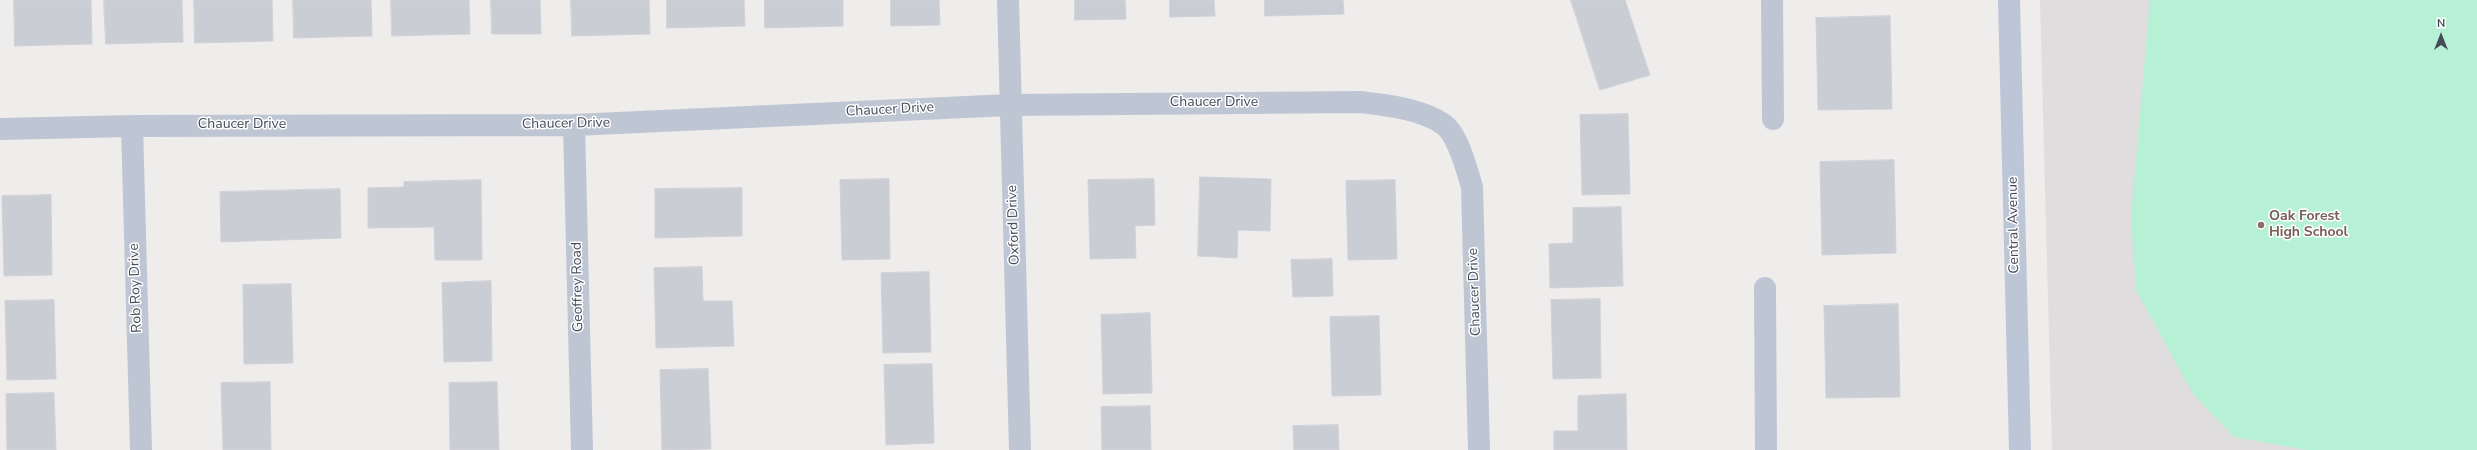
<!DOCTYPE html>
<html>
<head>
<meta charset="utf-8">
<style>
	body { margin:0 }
	#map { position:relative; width:2477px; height:450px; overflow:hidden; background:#efecec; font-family:"Nunito Sans",sans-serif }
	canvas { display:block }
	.north { position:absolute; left:2421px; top:16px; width:40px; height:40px; -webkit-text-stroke:3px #fff; paint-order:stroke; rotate:0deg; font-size:11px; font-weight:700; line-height:16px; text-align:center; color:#444c5a }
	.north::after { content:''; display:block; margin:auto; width:14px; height:18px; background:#444c5a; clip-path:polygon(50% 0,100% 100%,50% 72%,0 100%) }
</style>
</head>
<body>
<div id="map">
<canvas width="2477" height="450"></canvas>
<div class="north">N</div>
</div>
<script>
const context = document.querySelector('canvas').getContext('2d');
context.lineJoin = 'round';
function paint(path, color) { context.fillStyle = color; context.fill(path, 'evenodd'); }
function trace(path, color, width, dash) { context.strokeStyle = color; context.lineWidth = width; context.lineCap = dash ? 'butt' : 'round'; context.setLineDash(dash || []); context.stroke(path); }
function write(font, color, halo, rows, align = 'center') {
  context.font = font + ' "Nunito Sans",sans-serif'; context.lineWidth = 3; context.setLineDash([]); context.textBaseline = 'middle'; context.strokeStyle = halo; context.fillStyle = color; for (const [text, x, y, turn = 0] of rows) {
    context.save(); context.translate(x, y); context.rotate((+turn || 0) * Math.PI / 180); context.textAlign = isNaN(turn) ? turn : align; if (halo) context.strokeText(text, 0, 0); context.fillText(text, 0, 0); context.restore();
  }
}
paint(new Path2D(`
	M2040,0H2477V450H2052Z`), '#e0ddde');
paint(new Path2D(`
	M2150,0H2477V450H2307L2234,437L2193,394L2136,290L2131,216Z`), '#b6f1d6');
const building = new Path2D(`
	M14,0H91L92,44L15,46Z
	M104,0H182L183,42L106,44Z
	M194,0H272L273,41L195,43Z
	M293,0H371L372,36L294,38Z
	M391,0H469L470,34L392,36Z
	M491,0H540L541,34H492Z
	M571,0H649L650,34L572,36Z
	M667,0H744L745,26L667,28Z
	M765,0H843V26L765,28Z
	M891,0H939L940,25L891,26Z
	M1075,0H1125L1126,19L1075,20Z
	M1170,0H1214L1215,16L1170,17Z
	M1265,0H1343L1344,14L1265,16Z
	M1571,0H1625L1650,75L1600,90Z
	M1890,16L1892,109L1818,110L1816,18Z
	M1628,114L1630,194L1582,195L1580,115Z
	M1894,160L1896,253L1822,255L1820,162Z
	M1200,177L1271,179L1270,231L1238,230L1237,258L1198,256Z
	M889,179L890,259L842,260L840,180Z
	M1154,179L1155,225L1135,226L1136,258L1090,259L1088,180Z
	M481,180L482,260H435L434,227L368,228V188L404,187V182Z
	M1395,180L1397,259L1348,260L1346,181Z
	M742,188V236L655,238V189Z
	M340,189L341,238L221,242L220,192Z
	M51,195L52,275L4,276L2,196Z
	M1621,207L1623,286L1550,288L1549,244L1573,243V208Z
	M1332,259L1333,296L1293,297L1291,260Z
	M702,267L703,301H732L734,346L656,348L654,268Z
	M929,272L931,352L883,353L881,273Z
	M491,281L492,361L444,362L442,283Z
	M291,284L293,363L244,364L243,285Z
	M1600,299L1601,378L1553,379L1551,300Z
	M54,300L56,379L7,380L5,301Z
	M1898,304L1900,397L1826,398L1824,306Z
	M1150,313L1152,393L1103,394L1101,315Z
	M1379,316L1381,395L1332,396L1330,317Z
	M932,364L934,443L886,445L884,365Z
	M708,369L711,449L662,450L660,370Z
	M270,382L271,450H223L221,383Z
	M497,382L499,450H450L449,383Z
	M54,393L56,450H7L6,394Z
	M1626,394L1627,450H1554V431H1578V396Z
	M1150,406L1151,450H1102L1101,407Z
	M1338,425L1339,450H1294L1293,426Z`);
paint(building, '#cbcdd5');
trace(building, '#d0d1d8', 1);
trace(new Path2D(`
	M1008,0L1020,450
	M1772,0L1773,119
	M574,125L582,450
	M132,126L141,450
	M0,129L132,126L574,125L1010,105L1360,102C1385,105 1422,109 1443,124C1458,134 1467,170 1472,187L1479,450
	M1765,288L1766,450`), '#bec6d3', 22);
trace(new Path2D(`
	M2009,0L2020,450`), '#bdc6d7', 22);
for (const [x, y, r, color] of [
	[2261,225,4,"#8d6e63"]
]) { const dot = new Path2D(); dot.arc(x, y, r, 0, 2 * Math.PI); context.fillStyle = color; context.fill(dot); trace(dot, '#fff', 1.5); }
write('14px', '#444c5a', '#fff', [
	["Chaucer Drive",1214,103],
	["Chaucer Drive",890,110,-3],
	["Chaucer Drive",566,124,-1],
	["Chaucer Drive",242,125],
	["Oxford Drive",1014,225,-92],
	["Central Avenue",2014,225,-91],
	["Geoffrey Road",578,287,-91],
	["Rob Roy Drive",136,288,-92],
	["Chaucer Drive",1475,292,-92]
]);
write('bold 14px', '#785e54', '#fff', [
	["Oak Forest",2269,217],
	["High School",2269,233]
], 'left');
</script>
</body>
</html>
